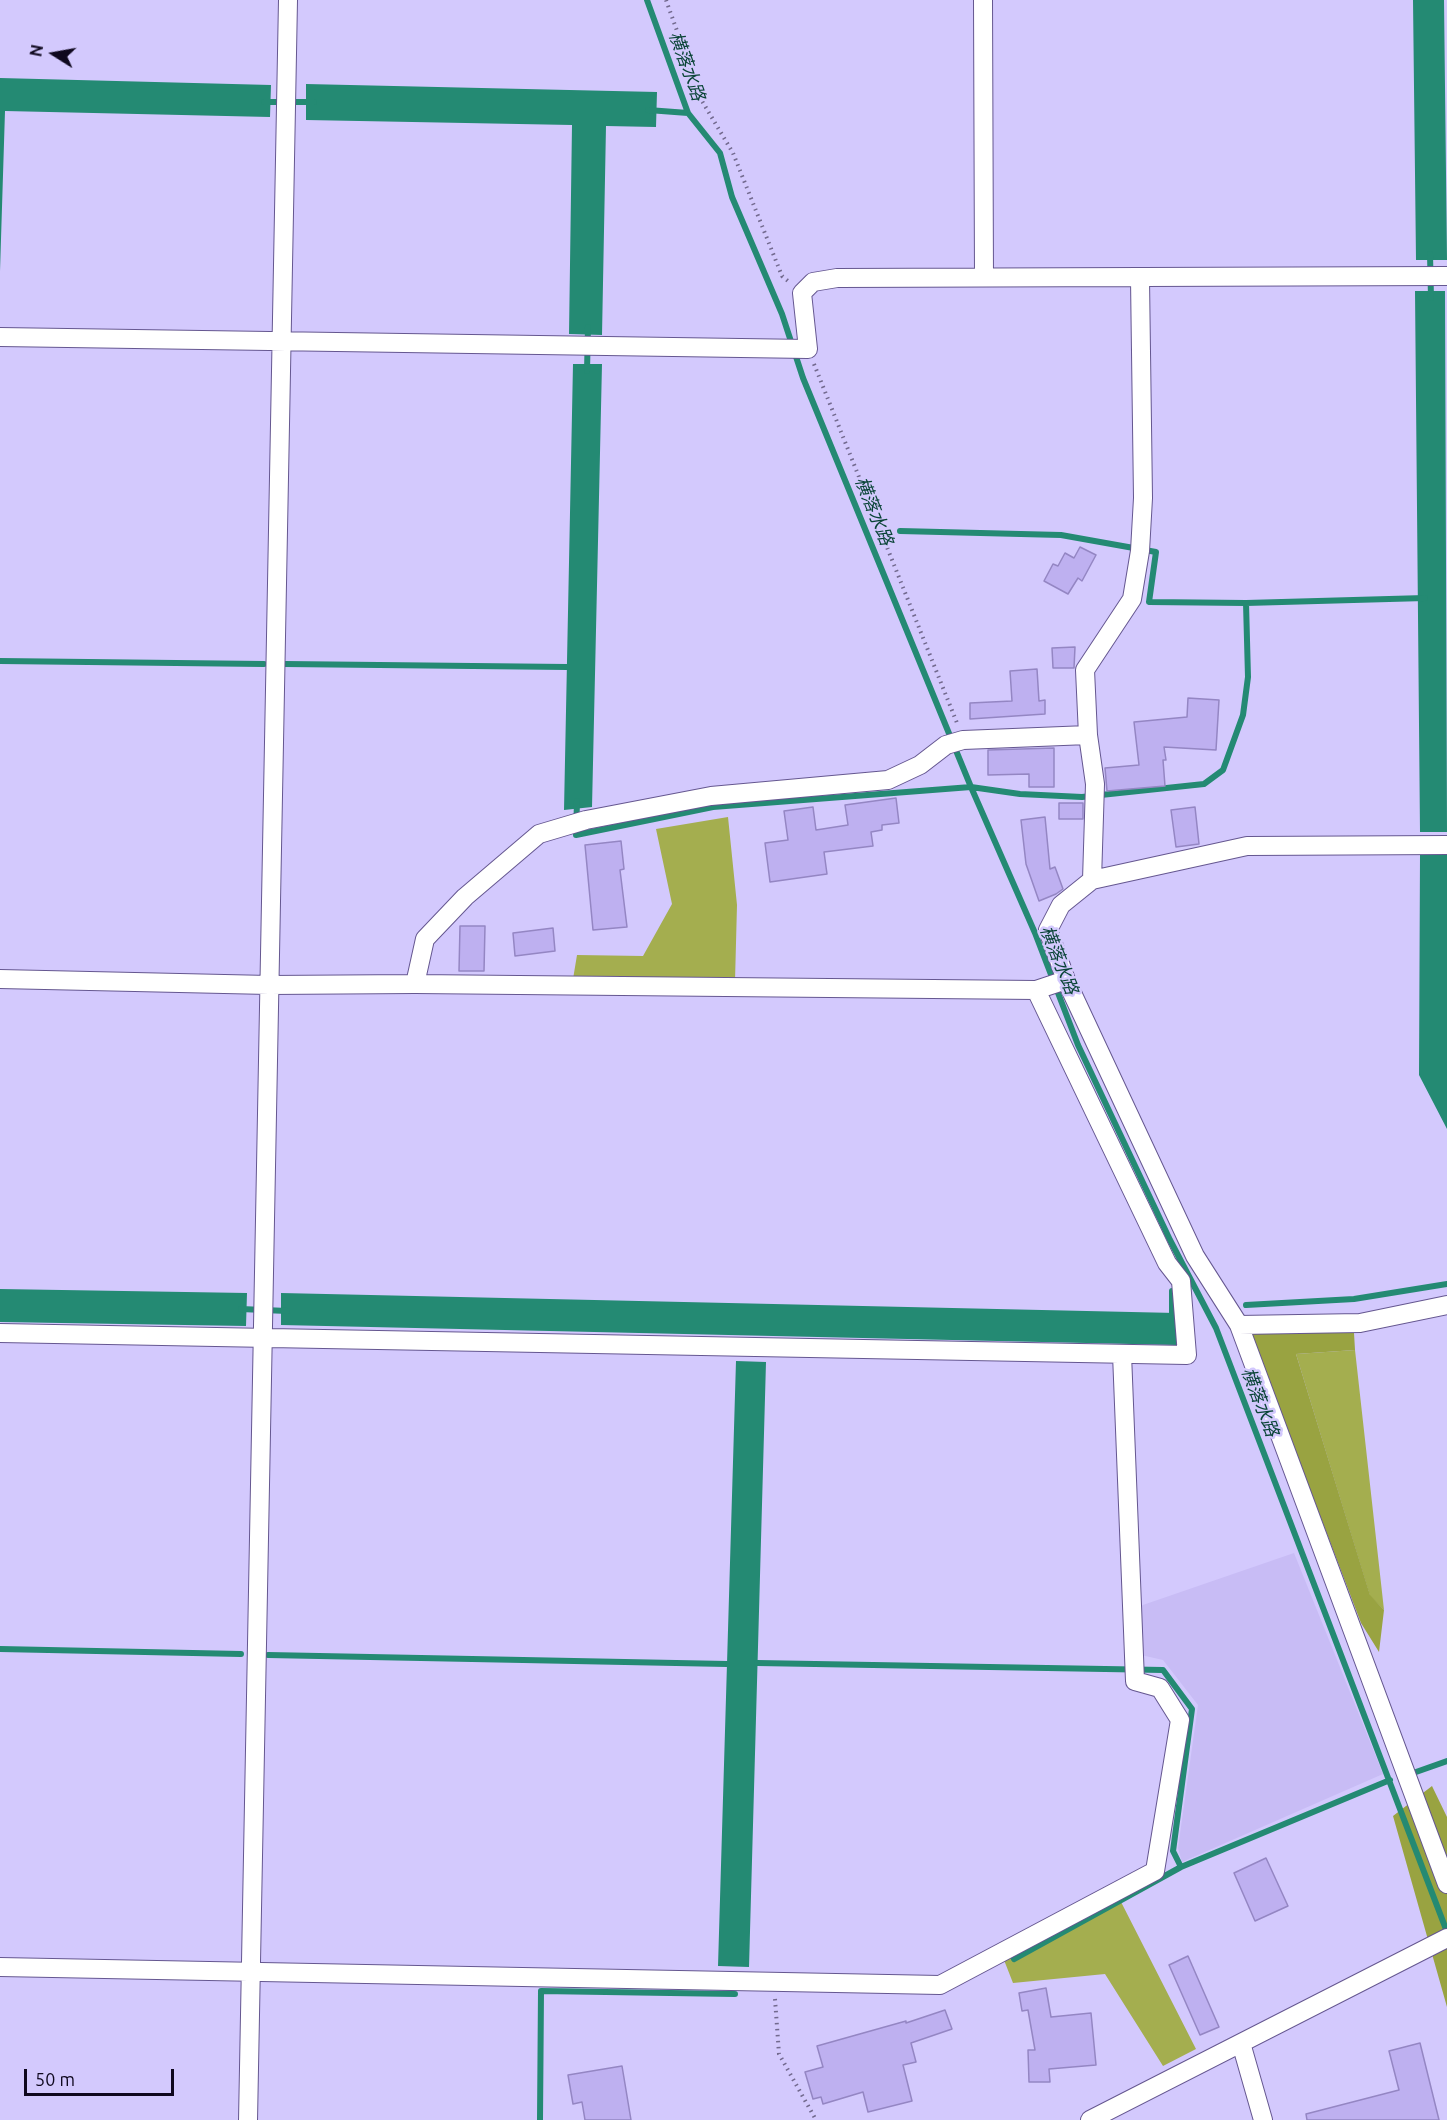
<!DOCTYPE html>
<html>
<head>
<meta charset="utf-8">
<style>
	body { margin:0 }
	#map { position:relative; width:1447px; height:2120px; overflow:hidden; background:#d3c9fd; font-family:Ubuntu,sans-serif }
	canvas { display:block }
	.north { position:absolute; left:24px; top:24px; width:60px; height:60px; -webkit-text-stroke:4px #d3c9fd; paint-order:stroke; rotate:281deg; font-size:16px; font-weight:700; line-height:24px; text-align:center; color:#0f081e }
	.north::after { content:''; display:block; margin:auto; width:21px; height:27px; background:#0f081e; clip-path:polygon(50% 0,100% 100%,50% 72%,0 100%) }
	.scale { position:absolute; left:24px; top:2069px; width:150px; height:27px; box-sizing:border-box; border:3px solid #0f081e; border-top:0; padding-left:8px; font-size:18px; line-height:21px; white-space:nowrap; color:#0f081e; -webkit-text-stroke:4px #d3c9fd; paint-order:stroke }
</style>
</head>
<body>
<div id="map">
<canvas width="1447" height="2120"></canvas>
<div class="north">N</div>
<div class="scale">50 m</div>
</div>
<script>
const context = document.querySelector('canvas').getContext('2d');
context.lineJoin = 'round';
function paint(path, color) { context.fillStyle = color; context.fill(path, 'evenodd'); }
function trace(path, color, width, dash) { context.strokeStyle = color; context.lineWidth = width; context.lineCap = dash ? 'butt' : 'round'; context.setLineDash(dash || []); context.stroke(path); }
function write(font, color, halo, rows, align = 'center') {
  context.font = font + ' Ubuntu,"Noto Sans JP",sans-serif'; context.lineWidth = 5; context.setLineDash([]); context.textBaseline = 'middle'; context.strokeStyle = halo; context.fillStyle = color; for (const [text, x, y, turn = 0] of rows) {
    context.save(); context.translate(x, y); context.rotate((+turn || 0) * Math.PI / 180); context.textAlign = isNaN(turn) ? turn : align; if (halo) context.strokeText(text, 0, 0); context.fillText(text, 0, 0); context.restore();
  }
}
paint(new Path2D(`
	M1294,1553L1383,1774L1182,1862L1178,1848L1198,1705L1163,1660L1141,1655L1140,1606Z`), '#c8bcf5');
paint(new Path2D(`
	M728,817L737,905L735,981L573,979L577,955L643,956L672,904L656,829Z
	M1355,1350L1384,1610L1370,1596L1296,1354Z
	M1119,1898L1196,2049L1163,2066L1105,1974L1013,1983L1004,1960Z`), '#a4ae4f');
paint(new Path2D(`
	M1250,1332L1354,1333L1355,1350L1296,1354L1370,1595L1384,1610L1379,1652L1361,1623Z
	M1432,1786L1447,1817V2007L1393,1816Z`), '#99a341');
paint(new Path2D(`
	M1413,0H1444L1447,260H1416Z
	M0,78L271,85L270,117L5,111L0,271Z
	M306,84L657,92L656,127L606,126L602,335L569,334L572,125L306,120Z
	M1415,291H1445L1447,832H1420Z
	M573,364H602L592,807L564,810Z
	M1420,855H1447V1129L1419,1075Z
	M0,1289L247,1293L246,1326L0,1322Z
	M281,1293L1176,1313V1345L281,1325Z
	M736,1361L766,1362L749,1967L718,1966Z`), '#248a73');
trace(new Path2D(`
	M647,0L688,113L720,153L732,197L782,314L803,378L971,787L1035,933L1078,1045L1170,1240L1216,1328L1447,1932
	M264,102H314
	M648,110L688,113
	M1430,254L1431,298
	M587,371L588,327
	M900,531L1061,535L1156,552L1149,602L1246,603
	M0,661L264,664
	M285,664L567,667
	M577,801L576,835L713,807L971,787L1020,794L1082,797L1204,784L1223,770L1243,715L1248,677L1246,603L1425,598
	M1246,1305L1354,1299L1447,1284
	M241,1309L287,1311
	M1172,1313V1291
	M0,1649L241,1654
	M268,1655L727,1664
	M757,1663L1163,1670L1192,1709L1173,1851L1181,1867L1390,1780
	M1416,1772L1447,1761
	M1014,1959L1181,1867
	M540,2120L541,1991L735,1994`), '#248a73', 6);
const building = new Path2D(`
	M1080,547L1096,555L1082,581L1078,578L1068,594L1044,581L1053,564L1058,566L1065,553L1074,558Z
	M1075,647L1074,668H1053L1052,648Z
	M1037,669L1039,701L1045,700V714L970,719V703L1012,701L1010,671Z
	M1188,698L1219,700L1216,750L1164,747L1166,760H1163L1165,786L1107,791L1105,768L1139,765L1134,722L1187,717Z
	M1054,748V787H1029V774L988,775V750Z
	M896,798L899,823L882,825V830L871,832L873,846L824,852L827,874L770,882L765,843L788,840L784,811L813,807L816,830L848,825L845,805Z
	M1059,803H1083V819H1059Z
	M1195,807L1199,844L1176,847L1171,810Z
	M1045,817L1050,869L1055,867L1063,889L1056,894L1039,901L1026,864L1021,820Z
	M621,841L624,869L620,870L627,927L593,930L585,845Z
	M460,926H485L484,971H459Z
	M553,928L555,951L515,956L513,933Z
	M1266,1858L1288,1906L1255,1921L1234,1873Z
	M1188,1956L1219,2027L1200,2035L1169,1965Z
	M1046,1988L1051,2017L1091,2013L1096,2065L1049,2069L1050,2082H1029L1028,2050H1035L1028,2010L1022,2011L1019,1993Z
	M945,2010L952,2029L911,2043L916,2062L903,2065L912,2101L868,2112L863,2092L823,2104L821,2097L813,2099L805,2072L823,2067L817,2046L906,2021V2023Z
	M1420,2043L1439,2120H1307L1306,2114L1399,2090L1389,2051Z
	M622,2066L631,2120H585L582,2102L573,2104L568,2075Z`);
paint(building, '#beb0f0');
trace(building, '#9486c3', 1.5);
const street = new Path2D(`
	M983,0L984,277
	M0,337L808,349L802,293L813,282L837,278L1447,276
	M1447,845L1247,846L1092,880L1061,905L1048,930L1066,980L1195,1256L1239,1325L1447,1884
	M1092,880L1095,784L1088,735L1085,670L1132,599L1140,551L1143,498L1140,279
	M0,979L269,985L415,984L1036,990L1066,980
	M415,984L425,939L465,897L539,834L586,820L711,796L888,780L920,765L946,745L963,740L1088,735
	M1239,1325L1360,1323L1447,1305
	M0,1333L1187,1355L1181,1281L1167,1263L1036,990
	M0,1967L940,1985L1155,1871L1180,1720L1160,1688L1135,1681L1122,1354
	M1241,2043L1263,2120
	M248,2120L288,0
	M1090,2120L1447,1938`);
trace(street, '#655790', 20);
trace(new Path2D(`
	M666,0L702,101L733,153L782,276L788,281
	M814,364L957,723
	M775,1999L779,2054L816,2120`), '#72698e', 4, [1.5, 4.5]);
trace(street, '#fff', 18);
write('italic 18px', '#0a4437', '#d3c9fd', [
	["横落水路",687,66,70],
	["横落水路",874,511,68],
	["横落水路",1059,960,68],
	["横落水路",1260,1402,69]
]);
</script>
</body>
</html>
